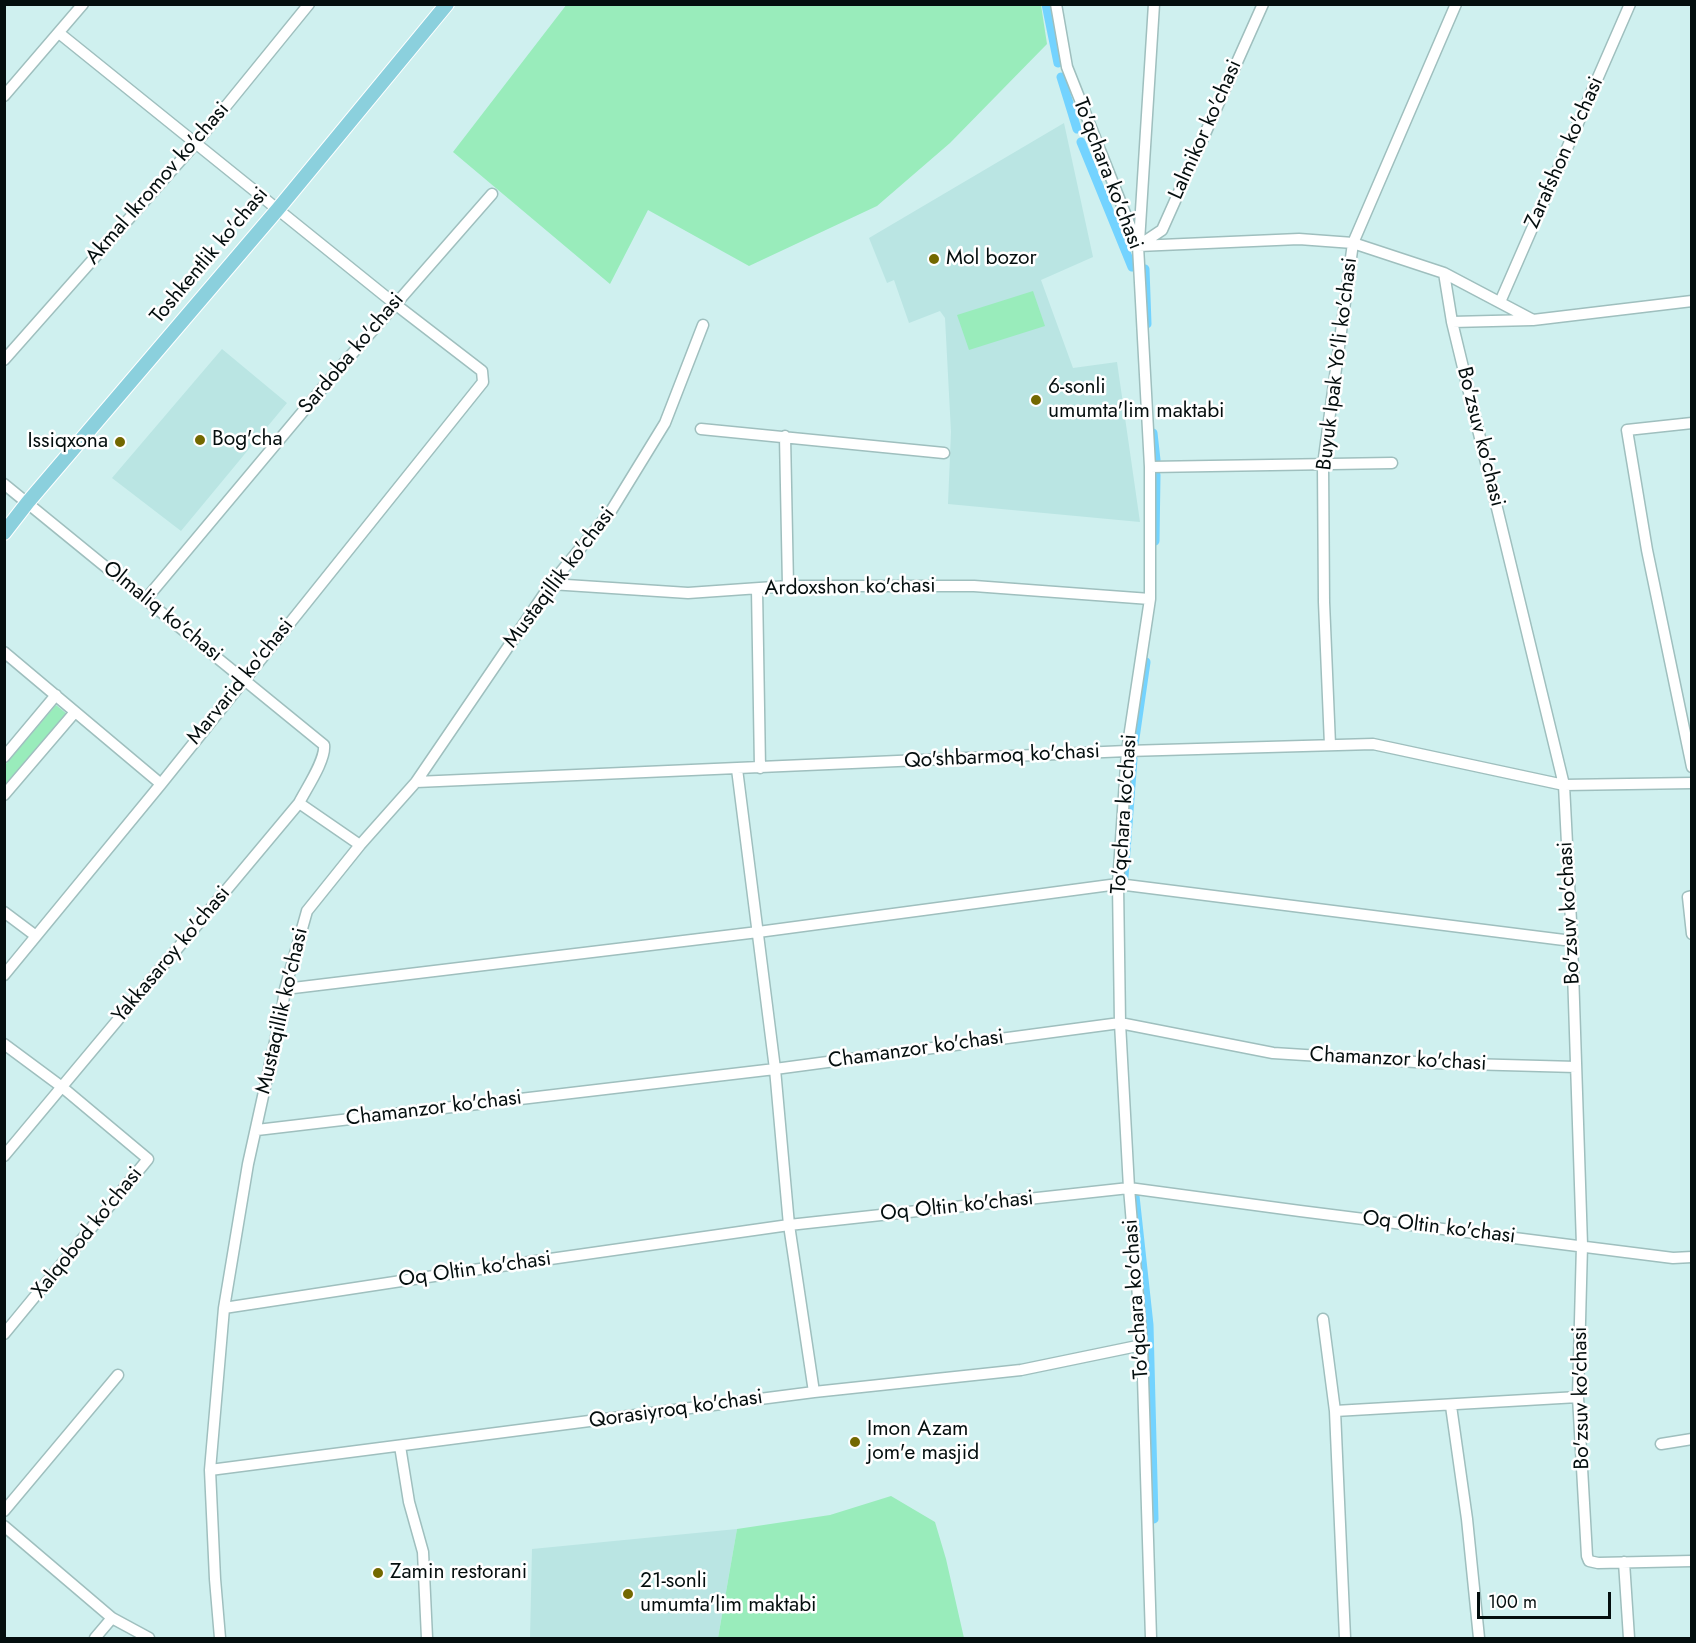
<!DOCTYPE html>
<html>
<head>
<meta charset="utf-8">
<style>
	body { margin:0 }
	#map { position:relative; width:1696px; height:1643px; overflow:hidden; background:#cff0ef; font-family:Jost,sans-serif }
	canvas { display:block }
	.frame { position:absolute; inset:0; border:6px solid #040e0e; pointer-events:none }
	.scale { position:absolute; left:1477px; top:1592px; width:134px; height:27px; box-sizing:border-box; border:3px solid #040e0e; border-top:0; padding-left:8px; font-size:18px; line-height:21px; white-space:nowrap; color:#040e0e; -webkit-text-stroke:4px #fff; paint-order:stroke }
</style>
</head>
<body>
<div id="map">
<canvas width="1696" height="1643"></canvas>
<div class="frame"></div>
<div class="scale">100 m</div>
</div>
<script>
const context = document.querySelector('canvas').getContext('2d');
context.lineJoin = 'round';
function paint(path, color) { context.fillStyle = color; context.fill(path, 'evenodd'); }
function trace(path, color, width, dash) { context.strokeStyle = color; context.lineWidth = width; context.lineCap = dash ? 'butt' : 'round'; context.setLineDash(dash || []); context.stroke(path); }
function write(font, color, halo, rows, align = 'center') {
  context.font = font + ' Jost,sans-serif'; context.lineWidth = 5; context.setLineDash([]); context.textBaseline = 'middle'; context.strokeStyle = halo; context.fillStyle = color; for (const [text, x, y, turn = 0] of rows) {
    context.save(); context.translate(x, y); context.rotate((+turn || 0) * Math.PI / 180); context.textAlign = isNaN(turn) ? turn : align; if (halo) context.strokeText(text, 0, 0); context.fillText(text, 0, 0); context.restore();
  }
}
paint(new Path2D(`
	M1064,123L1093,257L1041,280L1073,368L1117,362L1140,522L948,504L951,432L945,318L940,311L909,323L894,280L887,283L869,238Z
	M222,349L287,403L181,531L112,478Z
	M737,1529L718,1638H530L532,1549Z`), '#bae5e3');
paint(new Path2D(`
	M567,4L1041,5L1047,44L950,143L877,206L749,266L648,210L610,284L453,152Z
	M1033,291L1045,326L969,350L957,315Z
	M56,705L67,714L5,787V765Z
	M891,1496L935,1522L946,1559L964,1638H718L737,1529L830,1515Z`), '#99ecbb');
trace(new Path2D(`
	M1046,4L1058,63
	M1061,77L1077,129
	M1081,142L1132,267
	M1145,269L1147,324
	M1153,433L1156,460
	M1155,541L1156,475
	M1134,745L1146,662
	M1124,877L1133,759
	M1135,1196L1149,1325L1154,1519`), '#73d3ff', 9);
const minor = new Path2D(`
	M1056,4L1067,67L1138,246L1150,467V599L1127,751L1118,884L1120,1023L1129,1188L1142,1345L1151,1638
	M4,96L83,4
	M1139,242L1154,4
	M1138,246L1299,239L1353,243L1444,273L1533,320L1692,301
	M1138,246L1162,230L1263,4
	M1444,273L1452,322L1564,785L1572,941L1582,1245L1578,1397L1587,1556L1589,1561L1598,1563L1692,1561
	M1500,302L1630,4
	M1452,322L1532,320
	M4,360L196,143L309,4
	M1692,423L1627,430L1647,550L1692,767
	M701,429L944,453
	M785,436L788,586
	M1150,467L1392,463
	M4,484L324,745C326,760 306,789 299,803L4,1156
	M551,584L688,593L788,586H974L1150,599
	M757,589L760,768
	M146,599L331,378L492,194
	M4,652L161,784
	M1330,745L1324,602L1323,465L1353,243L1456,4
	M4,757L56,695
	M737,769L775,1069L789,1225L814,1392
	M416,782L1127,751L1373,744L1564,785L1692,783
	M4,795L75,712
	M299,803L360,845
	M1692,896L1688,897L1692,934
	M4,912L36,936
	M4,975L161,784L483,382L482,371L395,304L59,33
	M285,989L758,932L1118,884L1572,941
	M4,1044L62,1087L148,1159L4,1334
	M257,1130L775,1069L1120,1023L1273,1053L1431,1063L1576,1067
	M224,1308L480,1269L789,1225L1129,1188L1300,1211L1673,1258L1692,1257
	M1323,1319L1335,1411L1345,1638
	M1451,1406L1467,1519L1479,1638
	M1335,1411L1578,1397
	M1661,1444L1692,1439
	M400,1446L409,1502L423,1552L427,1638
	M210,1470L814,1392L1021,1370L1142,1345
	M4,1511L118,1375
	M4,1526L112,1618L149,1638
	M1624,1562L1629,1638
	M95,1638L112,1618
	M220,1638L215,1579L210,1470L224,1308L248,1164L282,1010L285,989L307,911L360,845L416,782L551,584L611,511L665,423L703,325`);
const major = new Path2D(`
	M4,533L28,502L278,209L447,4`);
trace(minor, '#9fbfbe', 13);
trace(major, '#fff', 16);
trace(minor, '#fff', 10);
trace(major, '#8bd0dd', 14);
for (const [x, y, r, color] of [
	[934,259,6,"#736800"],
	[1036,400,6,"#736800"],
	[200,440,6,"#736800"],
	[120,442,6,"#736800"],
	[855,1442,6,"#736800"],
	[378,1573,6,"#736800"],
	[628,1594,6,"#736800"]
]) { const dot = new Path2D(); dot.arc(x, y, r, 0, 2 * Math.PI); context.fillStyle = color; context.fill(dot); trace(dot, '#fff', 2); }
write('21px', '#040e0e', '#fff', [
	["Lalmikor ko'chasi",1206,130,-66],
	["Zarafshon ko'chasi",1565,153,-66],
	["To'qchara ko'chasi",1107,174,69],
	["Akmal Ikromov ko'chasi",158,184,-49],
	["Toshkentlik ko'chasi",210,256,-50],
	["Sardoba ko'chasi",352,354,-50],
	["Buyuk Ipak Yo'li ko'chasi",1338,364,-83],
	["Bo'zsuv ko'chasi",1480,437,76],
	["Mustaqillik ko'chasi",560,578,-53],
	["Ardoxshon ko'chasi",850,588,-1],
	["Olmaliq ko'chasi",162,612,39],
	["Marvarid ko'chasi",241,682,-51],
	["Qo'shbarmoq ko'chasi",1002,757,-3],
	["To'qchara ko'chasi",1125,814,-86],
	["Bo'zsuv ko'chasi",1570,913,-93],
	["Yakkasaroy ko'chasi",172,955,-50],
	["Mustaqillik ko'chasi",283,1011,-77],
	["Chamanzor ko'chasi",916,1050,-8],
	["Chamanzor ko'chasi",1398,1060,3],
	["Chamanzor ko'chasi",434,1109,-7],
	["Oq Oltin ko'chasi",957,1207,-6],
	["Oq Oltin ko'chasi",1439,1228,7],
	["Xalqobod ko'chasi",88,1233,-51],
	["Oq Oltin ko'chasi",475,1270,-8],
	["To'qchara ko'chasi",1137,1299,-94],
	["Bo'zsuv ko'chasi",1582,1398,-91],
	["Qorasiyroq ko'chasi",676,1410,-8]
]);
write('21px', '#040e0e', '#fff', [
	["Mol bozor",946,259],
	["6-sonli",1048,388],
	["umumta'lim maktabi",1048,412],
	["Bog'cha",212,440],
	["Issiqxona",108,442,"right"],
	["Imon Azam",867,1430],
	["jom'e masjid",867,1454],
	["Zamin restorani",390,1573],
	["21-sonli",640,1582],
	["umumta'lim maktabi",640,1606]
], 'left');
</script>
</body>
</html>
